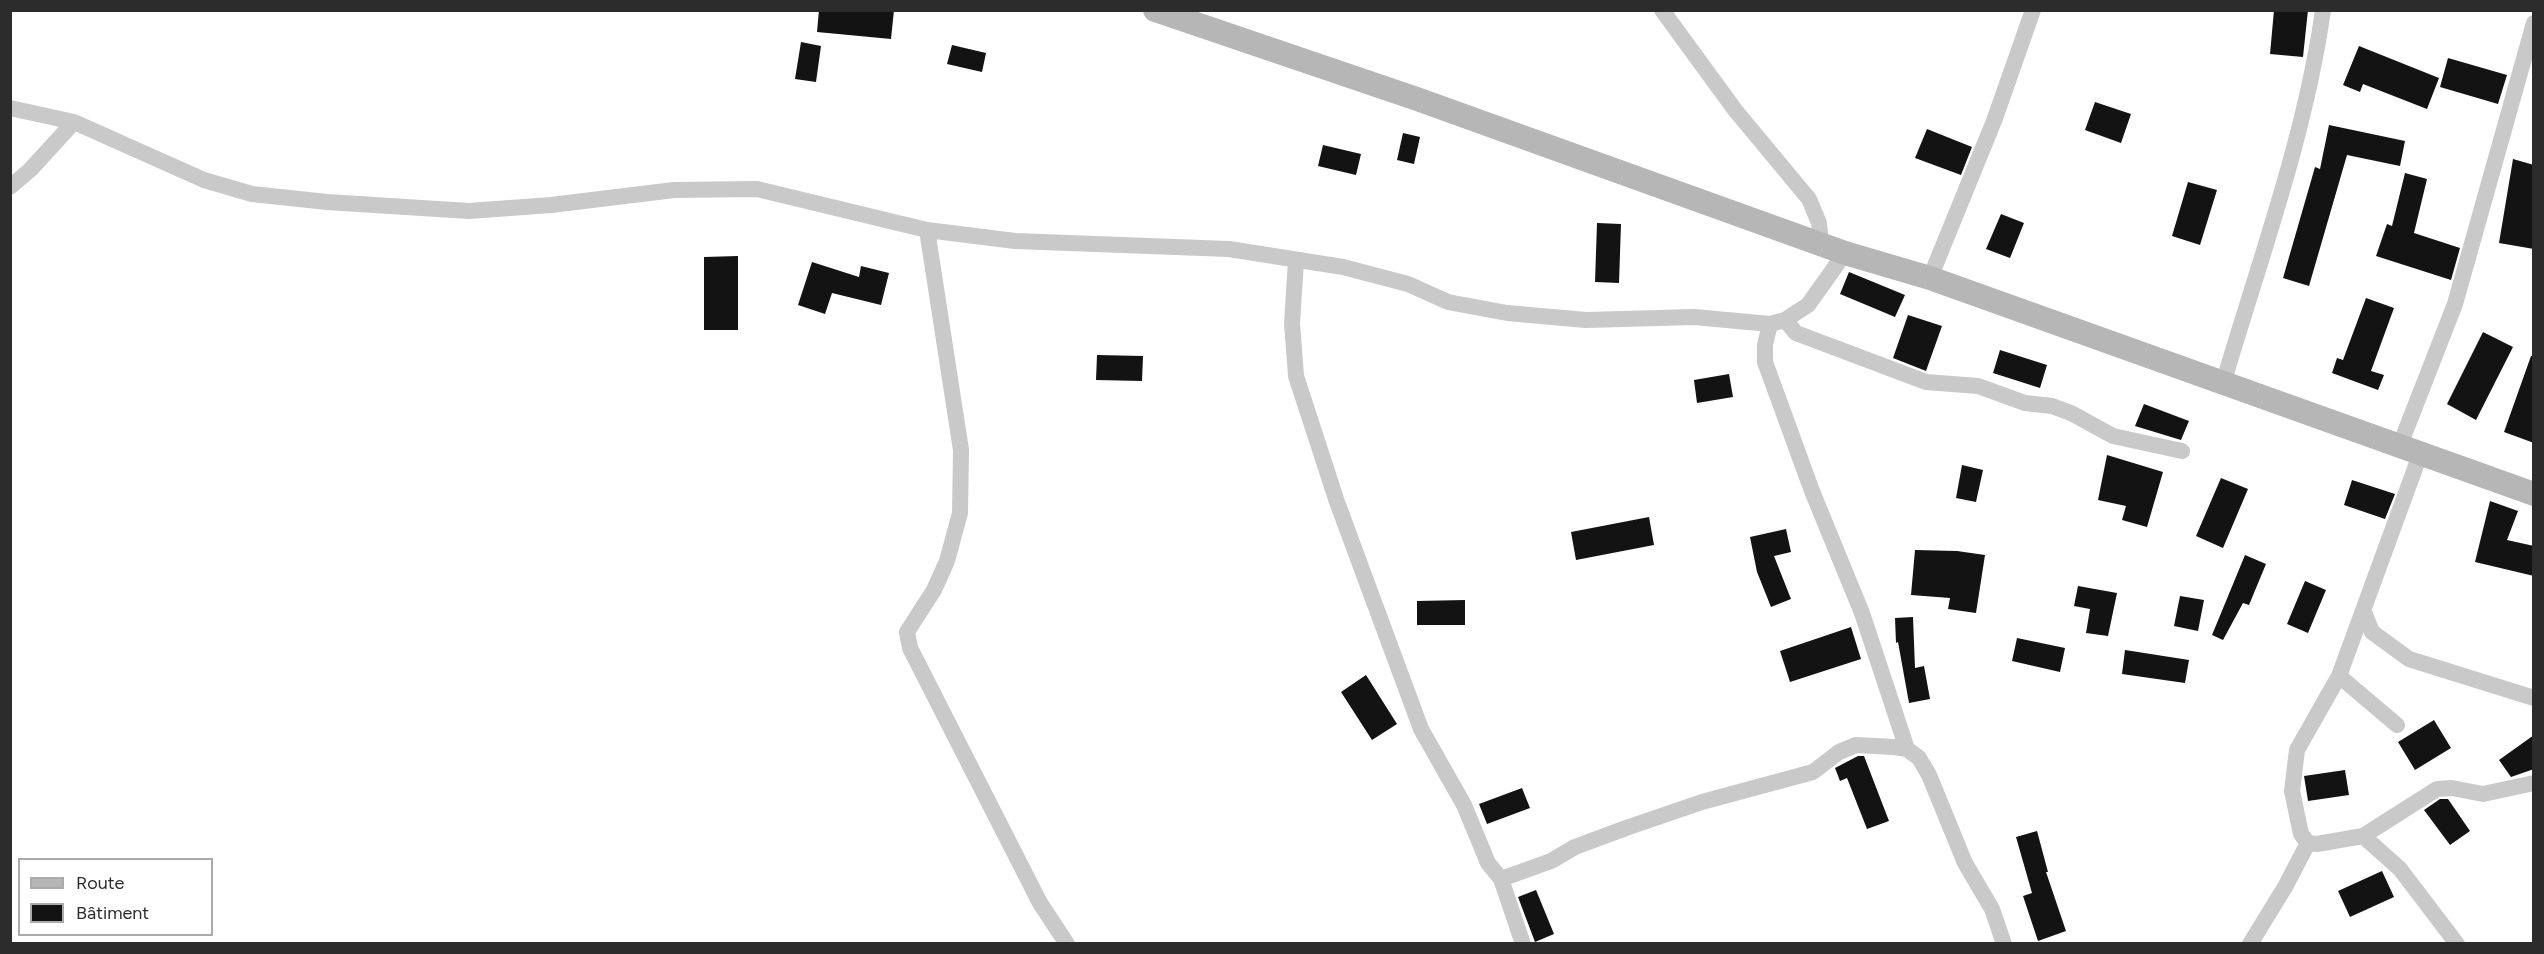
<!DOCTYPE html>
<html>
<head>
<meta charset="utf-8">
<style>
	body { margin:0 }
	#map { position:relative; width:2544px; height:954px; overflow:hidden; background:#fff; font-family:Figtree,sans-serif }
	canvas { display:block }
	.frame { position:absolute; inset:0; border:12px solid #2c2c2c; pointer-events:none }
	.legend { position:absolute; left:18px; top:858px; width:195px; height:78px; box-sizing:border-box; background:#fff; border:2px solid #ababab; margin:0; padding:8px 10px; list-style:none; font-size:18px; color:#2c2c2c }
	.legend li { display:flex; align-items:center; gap:12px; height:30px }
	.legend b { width:30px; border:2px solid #ababab }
</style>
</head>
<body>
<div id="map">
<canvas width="2544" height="954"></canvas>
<div class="frame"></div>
<ul class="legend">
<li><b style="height:8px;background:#b6b6b6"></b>Route</li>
<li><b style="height:16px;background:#131313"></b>Bâtiment</li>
</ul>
</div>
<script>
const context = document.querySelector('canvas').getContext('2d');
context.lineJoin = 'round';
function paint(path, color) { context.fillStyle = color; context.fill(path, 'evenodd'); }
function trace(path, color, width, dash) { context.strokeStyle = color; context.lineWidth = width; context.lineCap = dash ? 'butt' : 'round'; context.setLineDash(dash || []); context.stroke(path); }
paint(new Path2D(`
	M819,10H894L891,39L817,32Z
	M2274,10H2308L2303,57L2270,54Z
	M801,42L821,46L816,82L795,79Z
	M952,45L986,53L982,72L947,64Z
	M2359,46L2439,78L2427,109L2363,84L2360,92L2343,85Z
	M2448,58L2507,75L2498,104L2440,87Z
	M2095,102L2131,114L2121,143L2085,130Z
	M2329,125L2405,141L2400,166L2347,155L2309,286L2283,278L2315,167L2320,169Z
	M1927,129L1972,147L1961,175L1915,158Z
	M1403,133L1420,137L1414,164L1397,160Z
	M1323,145L1361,154L1356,175L1318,166Z
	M2513,159L2534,165V249L2499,243Z
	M2405,173L2427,179L2414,233L2460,248L2451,280L2376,256L2387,224L2392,226Z
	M2188,182L2217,190L2200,245L2172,236Z
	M2001,214L2024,223L2010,258L1986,249Z
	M1597,223L1621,224L1619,283L1595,282Z
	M738,256V330H704V257Z
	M812,262L859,277L861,266L889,273L881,305L832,293L825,314L798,305Z
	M1849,272L1905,295L1895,317L1840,294Z
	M2366,298L2394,308L2371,371L2384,375L2378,390L2332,373L2337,358L2343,360Z
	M1908,315L1942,326L1926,371L1893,358Z
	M2483,332L2513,347L2476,420L2447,404Z
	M2000,350L2047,365L2040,388L1993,373Z
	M1097,355L1143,356L1142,381L1096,380Z
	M2531,356H2534V443L2504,432Z
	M1729,374L1733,397L1697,403L1694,380Z
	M2144,404L2189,421L2181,440L2135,426Z
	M2107,455L2163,472L2147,527L2122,520L2126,506L2098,500Z
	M1962,465L1983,470L1976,502L1956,498Z
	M2221,478L2248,489L2223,548L2196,536Z
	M2352,480L2395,494L2385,519L2344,505Z
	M2490,501L2518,511L2507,540L2534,546V576L2475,562Z
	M1649,517L1654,545L1576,560L1571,532Z
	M1786,529L1791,552L1774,556L1791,599L1771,607L1757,572L1750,537Z
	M1915,550L1957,551L1985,555L1976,613L1948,609L1950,598L1911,595Z
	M2245,555L2266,564L2249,605L2243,603L2223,640L2212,635Z
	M2305,581L2326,590L2308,633L2287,624Z
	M2078,586L2117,593L2108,636L2086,633L2090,609L2074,606Z
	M2180,596L2204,600L2198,631L2174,626Z
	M1465,600V625H1417V601Z
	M1913,617L1915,668L1924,666L1930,699L1909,703L1898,642L1896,643L1895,618Z
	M1851,627L1861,659L1790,682L1780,651Z
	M2017,638L2065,648L2060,672L2012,661Z
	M2125,650L2189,660L2185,683L2122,674Z
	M1366,675L1397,724L1372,740L1341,692Z
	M2434,720L2451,748L2415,770L2398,742Z
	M2534,735V769L2511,777L2499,760Z
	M1858,756H1864L1889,821L1867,829L1847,778L1840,781L1835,768Z
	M2345,770L2349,795L2308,801L2304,776Z
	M1522,788L1530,808L1487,824L1479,804Z
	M2440,799H2448L2470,831L2450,845L2424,810Z
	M2037,831L2048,872H2046L2066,931L2038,941L2023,896L2032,893L2016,837Z
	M2382,871L2394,897L2350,917L2338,891Z
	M1536,890L1554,934L1535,942L1518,897Z`), '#131313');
trace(new Path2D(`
	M1662,10L1735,110L1809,199L1819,223L1821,243
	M10,108L74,122L204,180L252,194L327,202L469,211L551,205L674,190L757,189L927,230L1015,241L1229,249L1343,267L1408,284L1448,302L1507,313L1586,320L1694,317L1770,324L1785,320L1808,305L1845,253
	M10,187L30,170L74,122
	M927,230L961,450L960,513L947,561L934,590L907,632L910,648L1040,903L1067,944
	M1296,261L1292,323L1296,376L1337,502L1421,729L1464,805L1488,863L1501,879L1551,861L1575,847L1626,828L1702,802L1813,772L1839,752L1856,745L1894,747L1907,749L1919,758L1929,775L1965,863L1992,909L2004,944
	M1930,278L1994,121L2033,10
	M1785,320L1796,333L1926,382L1978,386L2025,403L2052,406L2071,413L2113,436L2182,451
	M1770,324L1765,345V362L1812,491L1862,613L1907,749
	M2223,384C2259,261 2305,138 2323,10
	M2400,445L2455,304L2534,23
	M2421,452L2339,676L2297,750L2292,791L2301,834L2308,843L2317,844L2363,836L2437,789L2452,788L2483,794L2534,783
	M2364,612L2372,632L2409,659L2534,698
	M2339,676L2397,725
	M2363,836L2400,869L2457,944
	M1501,879L1523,944
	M2250,944L2285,887L2308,843`), '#c9c9c9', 16);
trace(new Path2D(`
	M1155,10L1417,99L1845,253L1930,278L2534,494`), '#b6b6b6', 24);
</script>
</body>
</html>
